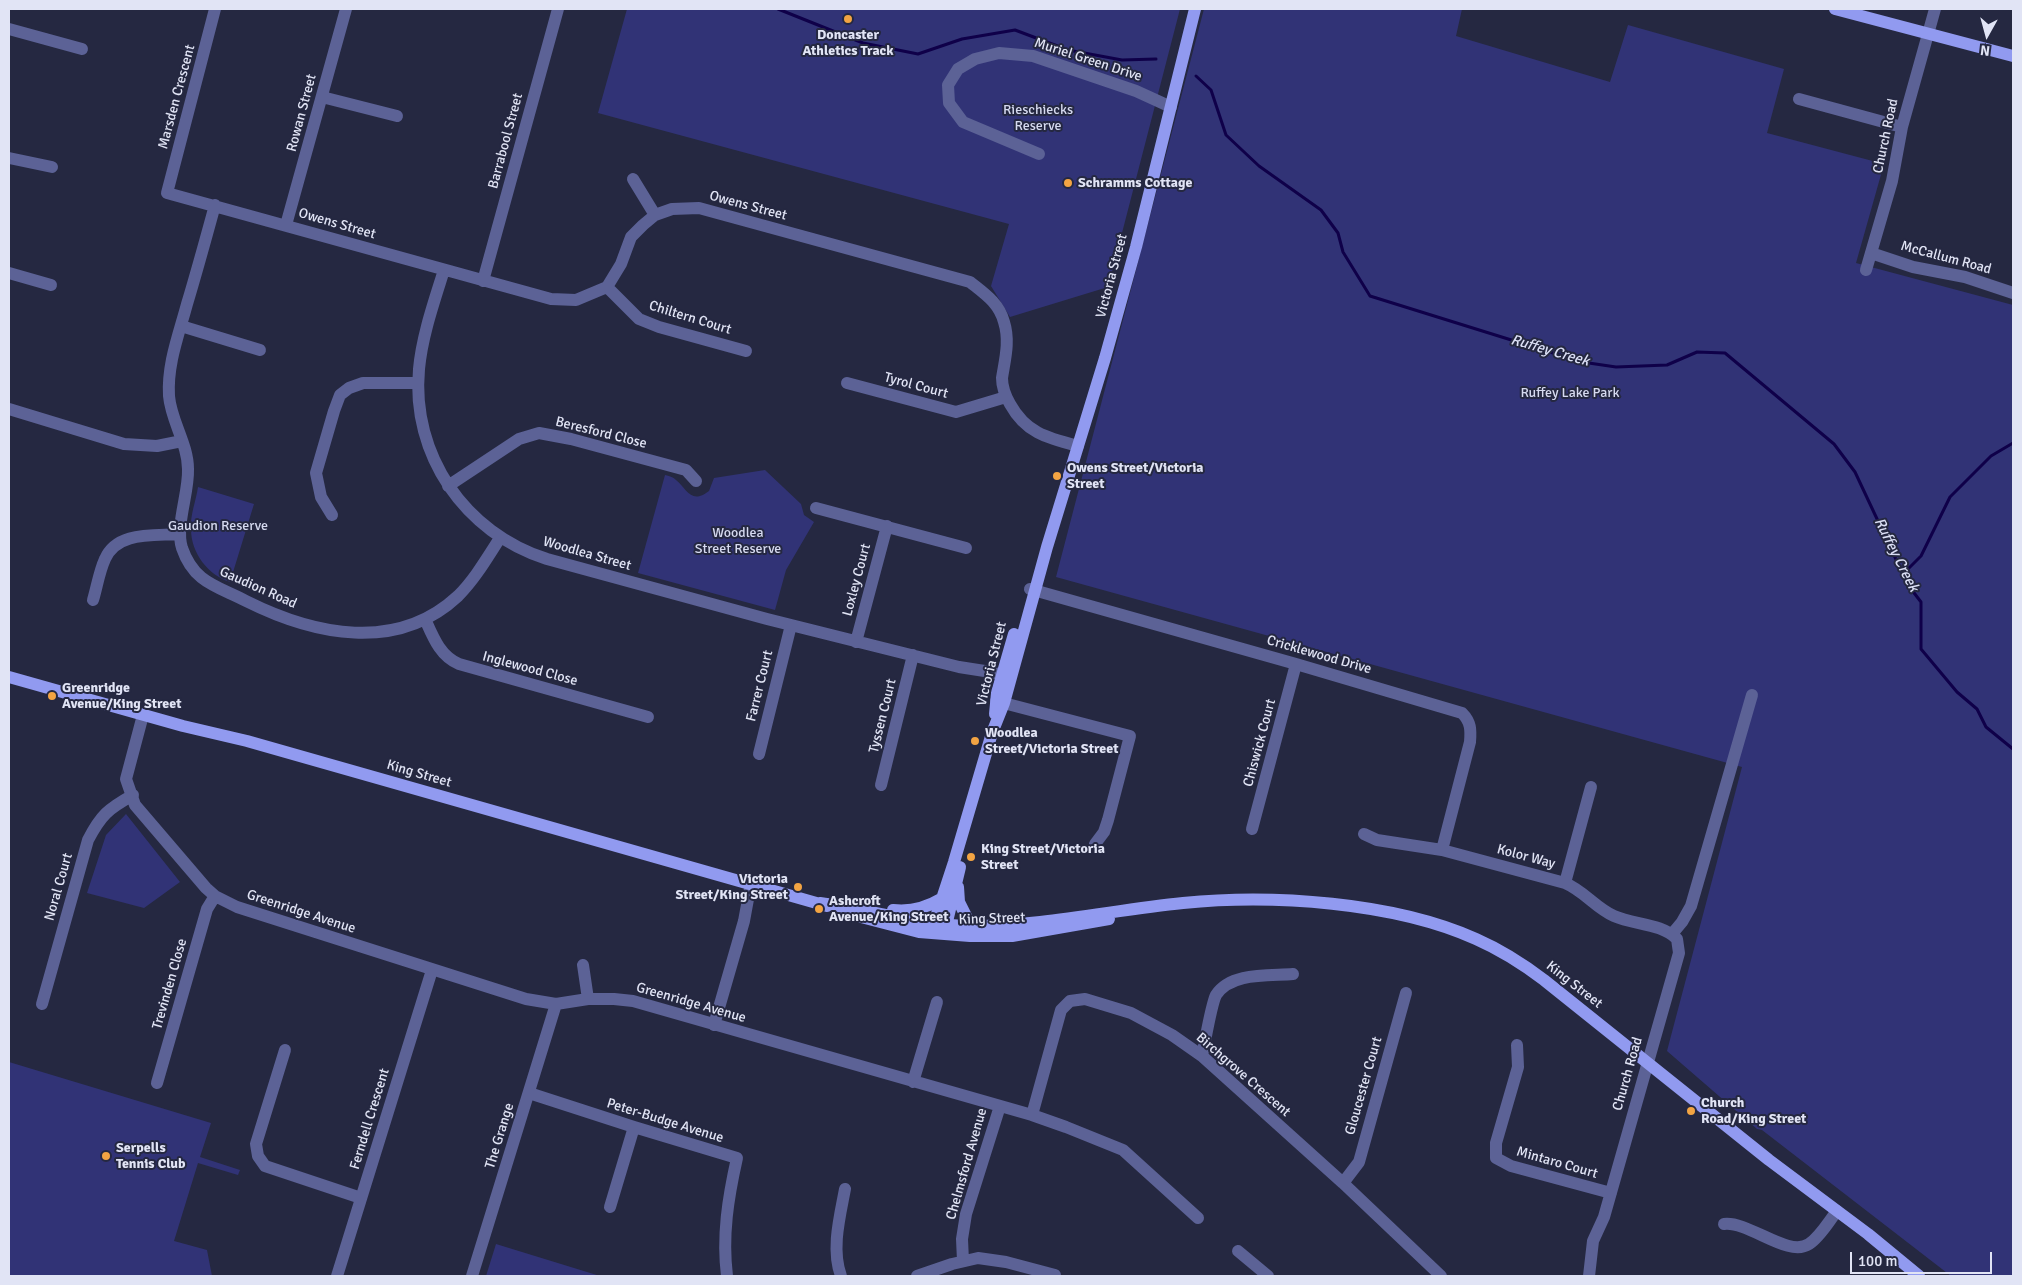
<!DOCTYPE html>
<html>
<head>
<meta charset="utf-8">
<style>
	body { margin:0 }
	#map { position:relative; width:2022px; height:1285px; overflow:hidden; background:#252841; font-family:Signika,sans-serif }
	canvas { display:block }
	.frame { position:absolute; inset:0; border:10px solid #e1e4f5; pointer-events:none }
	.north { position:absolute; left:1962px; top:10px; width:50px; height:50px; -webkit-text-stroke:4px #252841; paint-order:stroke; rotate:187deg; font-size:14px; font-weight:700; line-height:20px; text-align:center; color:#e1e4f5 }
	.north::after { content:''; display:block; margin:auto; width:18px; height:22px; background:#e1e4f5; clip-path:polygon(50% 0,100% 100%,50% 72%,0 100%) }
	.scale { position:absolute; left:1850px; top:1252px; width:142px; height:22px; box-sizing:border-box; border:2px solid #e1e4f5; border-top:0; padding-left:6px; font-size:15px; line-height:18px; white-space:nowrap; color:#e1e4f5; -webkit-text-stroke:4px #252841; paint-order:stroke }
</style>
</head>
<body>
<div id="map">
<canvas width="2022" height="1285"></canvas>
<div class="frame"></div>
<div class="north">N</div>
<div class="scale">100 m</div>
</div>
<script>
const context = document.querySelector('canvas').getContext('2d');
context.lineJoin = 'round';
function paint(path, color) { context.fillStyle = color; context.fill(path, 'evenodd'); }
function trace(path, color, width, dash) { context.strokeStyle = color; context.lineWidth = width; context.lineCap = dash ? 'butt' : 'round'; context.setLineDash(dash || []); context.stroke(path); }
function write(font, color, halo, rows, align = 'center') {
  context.font = font + ' Signika,sans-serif'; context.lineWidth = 4; context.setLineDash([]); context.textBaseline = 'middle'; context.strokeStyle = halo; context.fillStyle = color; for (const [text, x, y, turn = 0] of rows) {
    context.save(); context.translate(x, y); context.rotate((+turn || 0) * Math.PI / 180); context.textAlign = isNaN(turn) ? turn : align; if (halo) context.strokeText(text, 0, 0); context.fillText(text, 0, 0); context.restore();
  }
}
paint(new Path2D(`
	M627,9H1180L1108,287L1010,317L991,286L1009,224L598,113Z
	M1204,9H1462L1456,36L1610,82L1628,25L1784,69L1767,133L1884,164L1856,263L2013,305V1276H1951L1762,1130L1757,1129L1667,1051L1742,767L1056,577Z
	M765,470L801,504L804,515L814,522L786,570L775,610L638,573L665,475C669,476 673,477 676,480C687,489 691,505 709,491L714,478Z
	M198,487L254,504L230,582C208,575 191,553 191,529C190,515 196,501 198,487Z
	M126,814L180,882L144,908L87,893L106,835Z
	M9,1062L211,1123L200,1157L240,1170L238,1175L198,1163L174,1241L207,1250L212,1276H9Z
	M496,1244L600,1276H486Z`), '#313376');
trace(new Path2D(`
	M778,9L863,43L918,54L962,39L1015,30L1068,50L1122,60L1156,59
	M1196,76L1211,90L1226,135L1259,166L1321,210L1338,233L1343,252L1370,296L1582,362L1616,367L1667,365L1697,352L1725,353L1834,444L1855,472L1908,585L1921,602V649L1957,692L1977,709L1986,727L2013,749
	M1903,574L1921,556L1950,497L1991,456L2013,443`), '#0f0049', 3);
trace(new Path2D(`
	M215,9L167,193L551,299L576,300L607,287L621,264L631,237L643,225L655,215L672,209L699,208L970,282C985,294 999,303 1004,322C1010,341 1005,359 1002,378C1002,387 1006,397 1010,404C1026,433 1047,438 1078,446
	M9,29L82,49
	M322,97L397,116
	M1799,99L1902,127
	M1039,154L963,122L949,103L948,85L958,69L975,59L999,53L1033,56L1136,91L1171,107
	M9,158L52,167
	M633,179L655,215
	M215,205C206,238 197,271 187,304C179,334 167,364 169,396C171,421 188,444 188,469C189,493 175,526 182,548C194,583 217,586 246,601C314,635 397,653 458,596C475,579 487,558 500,538
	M286,225L346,9
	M1871,253L1913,267L1965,277L2013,293
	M444,270C434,302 422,336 419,369C411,455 465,533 547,559L767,619L959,667L991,672L1002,675L1009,680
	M1866,270L1892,181L1902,127L1935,9
	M9,273L51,285
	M483,281L558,9
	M607,287L639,319L659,327L746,351
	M181,326L260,350
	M847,383L956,412L1006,397
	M9,409L124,444L157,446L182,441
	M448,486L519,439L539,433L571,439L686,470L696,481
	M816,508L966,548
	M332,515L321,497L316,473L334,411L340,395L349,388L363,383H418
	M1030,589L1296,664L1462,713C1471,722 1471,730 1470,742L1442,850
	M93,600C97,587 99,572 105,559C117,531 153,536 180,534
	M425,619C433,637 440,656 459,664L648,717
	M856,642L887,526
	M996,701L1130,736L1108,820L1104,832L1095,844
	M143,715L126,779L135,805L206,888L215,896L237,907L526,999L556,1004L588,999H614L633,1001L1032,1115L1066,1127L1123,1150L1198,1218
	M759,754L791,625
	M881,785L913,655
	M1252,829L1296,664
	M1364,834L1377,840L1442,850L1565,883C1584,891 1596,908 1614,916C1634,925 1661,923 1677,939L1679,953L1604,1217L1593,1241L1589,1276
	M1565,883L1591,787
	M1672,934L1682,922L1691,906L1752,695
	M583,965L588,999
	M42,1004L88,840C101,815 108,809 133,795
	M714,1025L744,921L751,883
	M1517,1045L1518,1067L1496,1143V1158L1511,1166L1611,1193
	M285,1050L256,1144L258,1156L265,1166L361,1198
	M1202,1056C1205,1043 1211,1005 1216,995C1231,972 1269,976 1293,974
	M913,1082L937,1002
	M157,1083L207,909L215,896
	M529,1093L634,1127L737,1158C728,1198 722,1236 727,1276
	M1032,1115L1061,1010L1070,1001L1085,999L1131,1013L1172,1035L1202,1056L1343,1183L1441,1276
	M1343,1183L1359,1162L1406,993
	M610,1207L634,1127
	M1724,1224C1749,1221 1788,1258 1809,1244C1820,1237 1829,1221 1837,1211
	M1238,1251L1268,1276
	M963,1261L962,1239L966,1214L1000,1106
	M337,1276L432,970
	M472,1276L556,1004
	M841,1276C831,1249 840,1216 845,1189
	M917,1276L952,1264L978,1258L1006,1262L1055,1275`), '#5c6296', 12);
trace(new Path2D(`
	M1835,9L2013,56
	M9,677L183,726L247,741L827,906
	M995,714L997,693L1014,634
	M958,887L959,902L971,926
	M820,903C871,910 922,926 973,926C1043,926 1113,910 1183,903C1272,894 1394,902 1476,939C1501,950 1523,964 1544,980L1769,1160L1868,1234L1919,1276
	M893,910C911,912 926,908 941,899
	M861,917L919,932L970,936H1012L1109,919
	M932,929L954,862L992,733L1004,703L1047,547L1105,358L1136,247L1195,9
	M945,930L960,867`), '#919af0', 12);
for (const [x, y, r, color] of [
	[848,19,5,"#f3a443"],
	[1068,183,5,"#f3a443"],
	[1057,476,5,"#f3a443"],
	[52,696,5,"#f3a443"],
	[975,741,5,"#f3a443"],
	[971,857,5,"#f3a443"],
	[798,887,5,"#f3a443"],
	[819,909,5,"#f3a443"],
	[1691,1111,5,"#f3a443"],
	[106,1156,5,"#f3a443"]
]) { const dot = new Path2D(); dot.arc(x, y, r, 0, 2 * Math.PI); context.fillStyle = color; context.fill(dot); trace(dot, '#252841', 2); }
write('bold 14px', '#e1e4f5', '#252841', [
	["Doncaster",848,35,"center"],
	["Athletics Track",848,51,"center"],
	["Schramms Cottage",1078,183],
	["Owens Street/Victoria",1067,468],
	["Street",1067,484],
	["Greenridge",62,688],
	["Avenue/King Street",62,704],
	["Woodlea",985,733],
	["Street/Victoria Street",985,749],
	["King Street/Victoria",981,849],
	["Street",981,865],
	["Victoria",788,879,"right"],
	["Street/King Street",788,895,"right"],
	["Ashcroft",829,901],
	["Avenue/King Street",829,917],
	["Church",1701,1103],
	["Road/King Street",1701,1119],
	["Serpells",116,1148],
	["Tennis Club",116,1164]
], 'left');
write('14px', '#e1e4f5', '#252841', [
	["Muriel Green Drive",1088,60,18],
	["Marsden Crescent",177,97,-75],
	["Rowan Street",302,113,-75],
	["Church Road",1886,136,-78],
	["Barrabool Street",506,141,-75],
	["Owens Street",748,206,15],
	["Owens Street",337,224,16],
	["McCallum Road",1946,258,15],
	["Victoria Street",1112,276,-75],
	["Chiltern Court",690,318,17],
	["Tyrol Court",916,386,15],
	["Beresford Close",601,433,14],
	["Woodlea Street",587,554,16],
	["Loxley Court",857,580,-75],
	["Gaudion Road",258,588,24],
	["Cricklewood Drive",1319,655,16],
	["Victoria Street",992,664,-76],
	["Inglewood Close",530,669,15],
	["Farrer Court",760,686,-76],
	["Tyssen Court",883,716,-76],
	["Chiswick Court",1260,743,-75],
	["King Street",419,774,16],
	["Kolor Way",1526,857,15],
	["Noral Court",59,887,-74],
	["Greenridge Avenue",301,912,18],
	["King Street",992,919,-2],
	["Trevinden Close",170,984,-74],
	["King Street",1574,985,38],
	["Greenridge Avenue",691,1003,16],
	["Church Road",1628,1074,-74],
	["Birchgrove Crescent",1243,1075,41],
	["Gloucester Court",1364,1086,-74],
	["Ferndell Crescent",370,1119,-73],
	["Peter-Budge Avenue",665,1121,17],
	["The Grange",500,1136,-73],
	["Mintaro Court",1557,1163,16],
	["Chelmsford Avenue",967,1164,-74]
]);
write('14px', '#d6daf0', '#252841', [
	["Rieschiecks",1038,110],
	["Reserve",1038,126],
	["Ruffey Lake Park",1570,393],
	["Gaudion Reserve",218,526],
	["Woodlea",738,533],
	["Street Reserve",738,549]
]);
write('italic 15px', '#dbdff5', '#252841', [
	["Ruffey Creek",1550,351,16],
	["Ruffey Creek",1896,555,63]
]);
</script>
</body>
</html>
